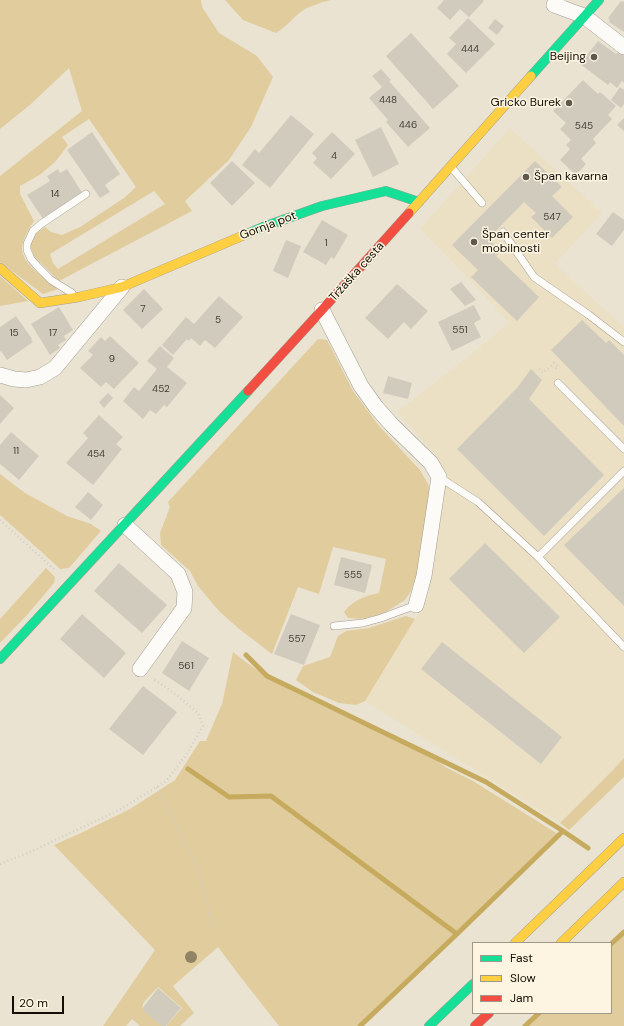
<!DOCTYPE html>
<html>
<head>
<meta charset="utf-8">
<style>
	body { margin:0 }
	#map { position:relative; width:624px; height:1026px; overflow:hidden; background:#eae3d2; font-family:"DM Sans",sans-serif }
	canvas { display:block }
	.legend { position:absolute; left:472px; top:942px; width:140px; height:72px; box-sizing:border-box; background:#fdf5e2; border:1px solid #9f9989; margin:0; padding:5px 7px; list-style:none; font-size:12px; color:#120e04 }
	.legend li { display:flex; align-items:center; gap:8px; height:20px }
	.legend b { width:20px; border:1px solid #9f9989 }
	.scale { position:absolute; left:12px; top:996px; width:52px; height:18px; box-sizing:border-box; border:2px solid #120e04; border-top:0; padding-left:5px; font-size:12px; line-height:14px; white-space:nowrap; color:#120e04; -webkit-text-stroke:3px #fdf5e2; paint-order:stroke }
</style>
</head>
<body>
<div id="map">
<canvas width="624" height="1026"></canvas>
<ul class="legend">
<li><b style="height:5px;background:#16e098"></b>Fast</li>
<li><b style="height:5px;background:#ffcf43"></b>Slow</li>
<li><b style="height:5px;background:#f24e42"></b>Jam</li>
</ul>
<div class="scale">20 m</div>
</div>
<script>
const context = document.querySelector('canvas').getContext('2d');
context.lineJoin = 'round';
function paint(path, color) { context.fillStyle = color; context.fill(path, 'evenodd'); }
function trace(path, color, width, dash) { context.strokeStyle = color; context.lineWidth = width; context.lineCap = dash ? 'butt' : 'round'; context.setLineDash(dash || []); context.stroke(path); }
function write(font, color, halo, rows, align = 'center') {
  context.font = font + ' "DM Sans",sans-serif'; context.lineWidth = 3; context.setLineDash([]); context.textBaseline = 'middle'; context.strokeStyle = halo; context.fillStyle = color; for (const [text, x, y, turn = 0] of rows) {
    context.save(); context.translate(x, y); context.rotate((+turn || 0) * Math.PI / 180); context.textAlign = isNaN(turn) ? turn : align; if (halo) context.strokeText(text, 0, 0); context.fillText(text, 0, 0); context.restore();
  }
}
paint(new Path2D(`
	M510,128L602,213L555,264L624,327V758L614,769L560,823L365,701L428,598L444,498L446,474L435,454L397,412L479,348L509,322L467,277L420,229Z`), '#ece0c4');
paint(new Path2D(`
	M0,0H201L202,7L219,33L257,56L273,77L251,127L229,160L185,201L192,211L59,281L34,256L29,243L34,235L45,227L51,232L62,235L80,227L124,198L136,187L89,119L62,137L68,145L56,161L41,174L20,186V194L34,221C30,227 25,235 23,243C17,264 46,277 58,289L43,294L0,262V176L82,111L69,68L31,104L0,129ZM154,191L165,204L58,269L53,263L50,254Z
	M225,0H331C319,3 308,6 298,14C291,21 284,28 276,33L243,20Z
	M0,276L28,301L0,306Z
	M318,339L327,340L353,391L379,426L420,470L428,484L431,495L417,574L411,591L405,600L384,613L364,619L348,618L344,612C353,600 365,596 379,593L386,559L333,547L319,594L298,587L272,654L238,628L219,611L198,586L190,571L161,545L160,533L170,507L168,502Z
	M0,474L25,493L67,516L91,524L101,531L69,568L60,569C41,551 20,533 0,515Z
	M46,568L55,577L54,583L27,615L0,643V619Z
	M406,616L415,619L365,701L356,705L339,703L313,692L296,680L303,666L330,657L338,636L346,631L369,628Z
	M233,652L247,663L263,674L290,690L353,720L401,741L432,757L447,768L473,781L561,836L359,1026H279L239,975L218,947L173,986L194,1013L180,1026H166L182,1008L158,987L144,1002L142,1008L163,1026H140L132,1019L126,1026H103L155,950L54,845L81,833L130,809L175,780L200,741H206L222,704Z
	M624,758V777L569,830L560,823L614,769Z
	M624,930V1026H524L538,1013H611V943H610Z`), '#e1cc9d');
trace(new Path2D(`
	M246,655L267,676L486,782L563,831
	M188,769L229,797L271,796L457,934L563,831L588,848
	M611,944L624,932
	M360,1026L457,934
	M525,1026L539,1013`), '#c6aa5e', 5);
paint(new Path2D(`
	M444,0H482L484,1L469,17L460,9L450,20L437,8Z
	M621,1L623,2L624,1V32L609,22L610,20L608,18Z
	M468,18L495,44L466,73L447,54L456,44L449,38Z
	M495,19L504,26L497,35L488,28Z
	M411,33L459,86L433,109L386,56Z
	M598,41L616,54L619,51L624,54V83L622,81L617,88L610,82L608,85L580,64Z
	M381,69L391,80L389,81L430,128L408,147L386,122L388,120L369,98L382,87L372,76Z
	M583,80L598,94L600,92L616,106L608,115L612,119L593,139L596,143L581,159L586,164L576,175L560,160L570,149L566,145L571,140L560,129L566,123L553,111Z
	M620,87L624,90V104L621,108L611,100Z
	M291,115L314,134L270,188L242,165L255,149L259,153Z
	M624,118V131L617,125Z
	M381,127L399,164L373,177L355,140Z
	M92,132L120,174L105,185L110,192L100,198L67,150Z
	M332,132L355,154L331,179L313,163L317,158L312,153Z
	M232,161L255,183L232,206L210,183Z
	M535,161L562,187L552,196L573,217L552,238L531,217L536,213L524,202L488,239L501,251L496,256L539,297L517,321L471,277L478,270L452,245Z
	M58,169L60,173L67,169L83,194L43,219L27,195L50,181L47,176Z
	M613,212L624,220V230L612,246L596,234Z
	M322,220L348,235L334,259L331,257L326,265L303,252Z
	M286,240L301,246L288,278L273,271Z
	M461,282L476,300L465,306L450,289Z
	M397,284L428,311L411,329L404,322L388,339L365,318Z
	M144,289L163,309L142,329L123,310Z
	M219,296L243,317L215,348L205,340L200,346L191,338L189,341L187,339L173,355L162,345L186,317L194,324Z
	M474,305L481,319L474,323L481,337L452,351L438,322Z
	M59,307L73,330L64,336L66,340L58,345L60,348L50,355L31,324Z
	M16,316L32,339L31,340L33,342L7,360L1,351L0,352V327Z
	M582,320L606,343L609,340L624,355V426L551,350Z
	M110,336L139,363L114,389L106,382L101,387L80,368L93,355L88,351L101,337L105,341Z
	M160,346L174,358L167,367L187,383L167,407L164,405L156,414L150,410L143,419L123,401L134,387L139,391L157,369L147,361Z
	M531,369L542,380L529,399L604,475L544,536L457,449L517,388Z
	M388,376L412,383L408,399L383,393Z
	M108,393L113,398L104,408L99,402Z
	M0,395L14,408L0,424Z
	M99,415L123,437L116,444L122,449L93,485L66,463L88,438L83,433Z
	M11,432L39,456L19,480L0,464V445Z
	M624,488V606L564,545Z
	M88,492L103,505L91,520L75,507Z
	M485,543L560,617L524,653L449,579Z
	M341,557L372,565L365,593L334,585Z
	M119,563L167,605L142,633L94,591Z
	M82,614L126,653L104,678L60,639Z
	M291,614L320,625L304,665L274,654Z
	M182,641L209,658L189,691L162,673Z
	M442,642L562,737L541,764L421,669Z
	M143,686L177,712L143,755L109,729Z
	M158,988L181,1008L166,1026H162L142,1009Z`), '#d1cbbe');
const lane = new Path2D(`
	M452,168L482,203
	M503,232L534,277L589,315L624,342
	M72,293L51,280L38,267L31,259L27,250V244L33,231L41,224L86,194
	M558,383L624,449
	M439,477L478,502L538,557L624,647
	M538,557L624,471
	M334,626L363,623L381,618L416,605`);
const street = new Path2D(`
	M557,0L554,5L584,16L624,47
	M322,310L361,386L376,407L392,425L431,463L439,477L424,576L416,605
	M0,375L14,379L26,380L40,377L55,368L122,287
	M125,525L178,574L185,592L184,608L140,669`);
const fast = new Path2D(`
	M531,76L599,0
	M249,233L263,227L322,206L386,191L419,202
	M0,659L248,391
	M429,1026L473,984`);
const slow = new Path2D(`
	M409,213L531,76
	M0,268L40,303L79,297L122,287L249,233
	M515,943L624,838
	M561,943L624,882`);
const jam = new Path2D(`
	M248,391L322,310L409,213
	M475,1026L489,1013`);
trace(lane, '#a29d91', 8);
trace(street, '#a29d91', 16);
trace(fast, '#a29d91', 10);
trace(slow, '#a29d91', 10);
trace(jam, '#a29d91', 10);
trace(new Path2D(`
	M539,369L543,373L554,363L558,366L554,371
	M0,520L56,571
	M157,787L199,871L213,928
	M0,864L28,853L121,809L166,781L186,755L203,726L198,713L174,693L152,678`), '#d0cfca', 2.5, [1, 3]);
trace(lane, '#fcfbf8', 7);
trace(street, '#fcfbf8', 15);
trace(fast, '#16e098', 9);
trace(slow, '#ffcf43', 9);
trace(jam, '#f24e42', 9);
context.fillStyle = '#908466';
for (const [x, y] of [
	[191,957]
]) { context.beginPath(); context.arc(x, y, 6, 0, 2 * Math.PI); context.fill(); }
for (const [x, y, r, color] of [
	[594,57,4,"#5e594c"],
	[569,103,4,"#5e594c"],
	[526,177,4,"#5e594c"],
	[474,242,4,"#5e594c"]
]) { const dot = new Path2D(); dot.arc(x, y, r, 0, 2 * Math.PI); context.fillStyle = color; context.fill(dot); trace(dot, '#fdf5e2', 1.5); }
write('10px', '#433e34', null, [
	["444",470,49],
	["448",388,100],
	["446",408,125],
	["545",584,126],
	["4",334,156],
	["14",55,194],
	["547",552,217],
	["1",326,243],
	["7",143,309],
	["5",218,320],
	["551",460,330],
	["15",14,333],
	["17",53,333],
	["9",112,359],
	["452",161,389],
	["11",16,451],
	["454",96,454],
	["555",353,575],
	["557",297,639],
	["561",186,666]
]);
write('12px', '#120e04', '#fdf5e2', [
	["Beijing",586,57],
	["Gricko Burek",561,103],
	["Špan kavarna",534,177,"left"],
	["Špan center",482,235,"left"],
	["mobilnosti",482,249,"left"]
], 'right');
write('12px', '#120e04', '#fdf5e2', [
	["Gornja pot",268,226,-21],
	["Tržaška cesta",357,272,-48]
]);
</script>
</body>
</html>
